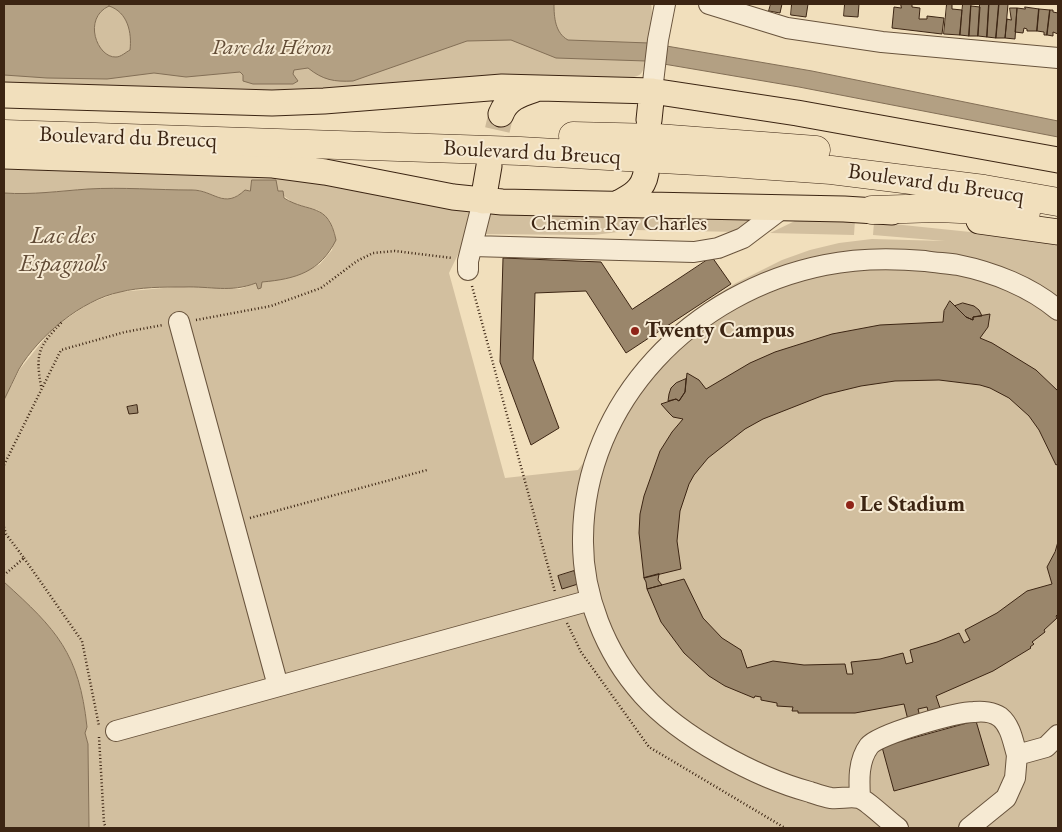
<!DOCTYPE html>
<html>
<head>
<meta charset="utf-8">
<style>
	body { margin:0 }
	#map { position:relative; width:1062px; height:832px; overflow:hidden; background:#f1dfbc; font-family:"EB Garamond",serif }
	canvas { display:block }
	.frame { position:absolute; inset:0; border:5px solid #3c2513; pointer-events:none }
</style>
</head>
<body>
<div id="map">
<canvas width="1062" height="832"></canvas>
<div class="frame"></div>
</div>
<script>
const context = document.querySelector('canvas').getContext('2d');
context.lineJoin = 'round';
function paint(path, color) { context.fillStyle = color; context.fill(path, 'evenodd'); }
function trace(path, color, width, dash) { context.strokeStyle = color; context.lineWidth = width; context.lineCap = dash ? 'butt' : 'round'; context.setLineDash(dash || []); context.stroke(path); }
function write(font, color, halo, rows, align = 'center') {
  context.font = font + ' "EB Garamond",serif'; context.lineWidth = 4; context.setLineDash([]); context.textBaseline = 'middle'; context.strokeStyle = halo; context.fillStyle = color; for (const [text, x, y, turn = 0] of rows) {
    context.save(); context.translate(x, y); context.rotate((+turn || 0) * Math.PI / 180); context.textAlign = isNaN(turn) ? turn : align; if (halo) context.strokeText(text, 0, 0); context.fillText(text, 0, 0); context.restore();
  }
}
paint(new Path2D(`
	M4,4H651C654,16 649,61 642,72C639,77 633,77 628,78L504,77L301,93L4,83Z
	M4,169L222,175L295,179L492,210L642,217L758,219L740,232L634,230L594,235L468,234L449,273L505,478L578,470L688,320L710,299L736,283L782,260L810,250L839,243L872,239L945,241L873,235L874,222L1028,238L1058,245V828H89L88,744L85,733L87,727C79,651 57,631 4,582V400L20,369L49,333L63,321L88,304L119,292L186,286L240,289L256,283L303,273L320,264L332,250L335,234L330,221L318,210L294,204L278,191L245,190C224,209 214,190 192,190C157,190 122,188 88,189C60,191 32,195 4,193Z
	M797,220H855L854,235L770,233Z`), '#d2bf9f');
const water = new Path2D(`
	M4,4H554C554,17 555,33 568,40L649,43L812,71L1058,121V137L799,87L646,61L556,58L511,40L467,41L353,81C334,82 323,80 308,68L294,70L293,74L298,81L293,84H253L243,81V75L240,72L186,77L154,73L107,79L47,78L4,75ZM109,6C128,12 132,33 130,50C126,52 121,57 116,57C97,58 82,18 109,6Z
	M252,180H276L278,191H283L284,198C309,214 328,201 336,240C320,272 296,279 262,282L261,288L258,289L256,283C230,293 211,286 184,287C163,287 140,287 120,292C81,300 39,336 19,369C14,379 9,390 4,400V193C32,195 60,191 88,189C122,187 157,190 192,190C214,190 224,210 245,190L250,191Z
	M4,582C57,630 79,653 87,727L85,733L88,744L89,828H4Z`);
paint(water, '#b3a083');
trace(water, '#836f56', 1);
const building = new Path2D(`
	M771,4H782L780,13L769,11Z
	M792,4H808L806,17L791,15Z
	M845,4H859L858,17L844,16Z
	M901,4H912V7L920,8L919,19H927V16L944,18L942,34L892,28L894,7L901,8Z
	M947,4H952V9L962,10L960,35L944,34Z
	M963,4H971L969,36L960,35Z
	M980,4H989L987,37L978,36Z
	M989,4H999L996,38L987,37Z
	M999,4H1008L1005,38H996Z
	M971,6L980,7L978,36H969Z
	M1025,7L1039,9L1037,31H1027V29L1024,28L1023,33L1015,32L1017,8L1025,9Z
	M1010,8H1017L1015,39L1005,38L1007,19L1011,20Z
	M1039,9L1050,10L1047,35H1044V32L1037,31Z
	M1050,10H1053V12L1058,13V34L1053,32V36L1047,35Z
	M712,257L731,284L626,353L586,291L535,293L533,359L559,428L531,445L500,362L503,258L601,262L632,309Z
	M950,301L966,317L973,320V317L990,314L988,327L980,338L992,343L1036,370L1058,391V464L1056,465L1039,430L1029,416L1009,398L990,388L980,385L939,380L895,381L861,386L824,395L763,419L745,429L708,458L694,475L689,484L680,511L677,541L681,569L644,578L639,533L640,514L644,496L660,451L672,432L683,419L673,417L669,413L661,404L676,399L679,401L685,392L687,373L699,380L706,389L750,363L775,352L832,334L880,325L943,322L944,311Z
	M963,303L974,306L979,310L982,316L973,317V320L966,317L955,306Z
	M686,379L685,392L679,401L676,399L668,401L669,394L671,388L676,383Z
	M137,405L138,413L129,414L127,407Z
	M1058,542V614L1056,616L1057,618L1044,630L1045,632L1032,642L1034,644L1030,647L1031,648L993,671L936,696L941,711L929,715L927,707L918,709L920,717L908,720L904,704L855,713H798V711H792L793,707L777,706V703L761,700V697L755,696L754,698L725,686L709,676L684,653L661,622L647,589L684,579L703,618L722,638L741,650L747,668L773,661L804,665L845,664L847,674H853L851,662L880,659L903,653L906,664L913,662L910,650L937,642L959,633L964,643L970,640L965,630L997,613L1027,591L1052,584L1047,567L1055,552Z
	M574,571L578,584L562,589L558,576Z
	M659,574L658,580L662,585L647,589L646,582L644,578Z
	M976,721L989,765L894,791L882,747Z`);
paint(building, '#9a866b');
trace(building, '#3c2513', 1);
trace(new Path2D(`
	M489,166L501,114`), '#cdba9a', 25, [25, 12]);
const minor = new Path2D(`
	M709,4L787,28L882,42L1058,58
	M652,91L658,40L665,4
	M472,246L694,252L718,248L743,238L784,207
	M468,270V261L483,201
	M179,322L278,686
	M116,731L591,600
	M860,798C859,780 858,761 869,746C878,734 957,712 974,712C982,711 993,712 1000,717C1011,726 1013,742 1017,755
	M898,828C889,822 867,800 859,798C850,796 840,799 831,798C824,797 816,794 810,792C755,777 681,737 643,695C605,653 582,594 583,538C584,400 694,291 825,265C858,258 891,258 925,261C936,263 947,263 958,265C993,272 1031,287 1058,310
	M969,828L1006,798L1015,778L1017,755L1046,747L1058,735`);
const major = new Path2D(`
	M4,95L272,103L324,101L502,87L652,91L797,113L1058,160
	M501,114C507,98 521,94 536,89
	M649,120L652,91
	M4,156L273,165L325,172L453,197L502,202L844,209L892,212
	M483,201L489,166
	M615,205C630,197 643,191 646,173
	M979,221L1058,232`);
const highway = new Path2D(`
	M4,134L520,151L715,162L831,170L984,189L1058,202
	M573,136L657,138L816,150
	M872,210L938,208L1026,212`);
trace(minor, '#69543d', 22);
trace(major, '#3c2513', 27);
trace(highway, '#3c2513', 29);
trace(new Path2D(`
	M472,286L555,592
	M196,320L271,306L321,288L357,261L373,253L395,251L452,258
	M41,386C35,352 39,346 63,321
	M4,465L61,350L125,332L163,325
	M250,518L427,470
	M4,527L6,534L24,558L4,575
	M24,558L82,641L99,726
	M567,623L581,652L649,747L785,828
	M99,737L104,823L106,828`), '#3c2513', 2.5, [1, 2.5]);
trace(minor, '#f6ead3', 20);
trace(major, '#f1dfbc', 25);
trace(highway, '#f1dfbc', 28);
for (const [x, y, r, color] of [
	[635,331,5,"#8f2418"],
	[850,505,5,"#8f2418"]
]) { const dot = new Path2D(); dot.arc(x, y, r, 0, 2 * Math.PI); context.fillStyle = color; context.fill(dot); trace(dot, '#f6ead3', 2); }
write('italic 22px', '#624c36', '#f6ead3', [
	["Parc du Héron",272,48]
]);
write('22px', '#3c2513', '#f6ead3', [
	["Boulevard du Breucq",128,138,2],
	["Boulevard du Breucq",532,153,3],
	["Boulevard du Breucq",936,184,8],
	["Chemin Ray Charles",619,224]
]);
write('bold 22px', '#3c2513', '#f6ead3', [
	["Twenty Campus",645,331],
	["Le Stadium",860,505]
], 'left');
write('italic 24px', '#604a35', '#f6ead3', [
	["Lac des",63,236],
	["Espagnols",63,264]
]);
</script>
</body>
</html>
